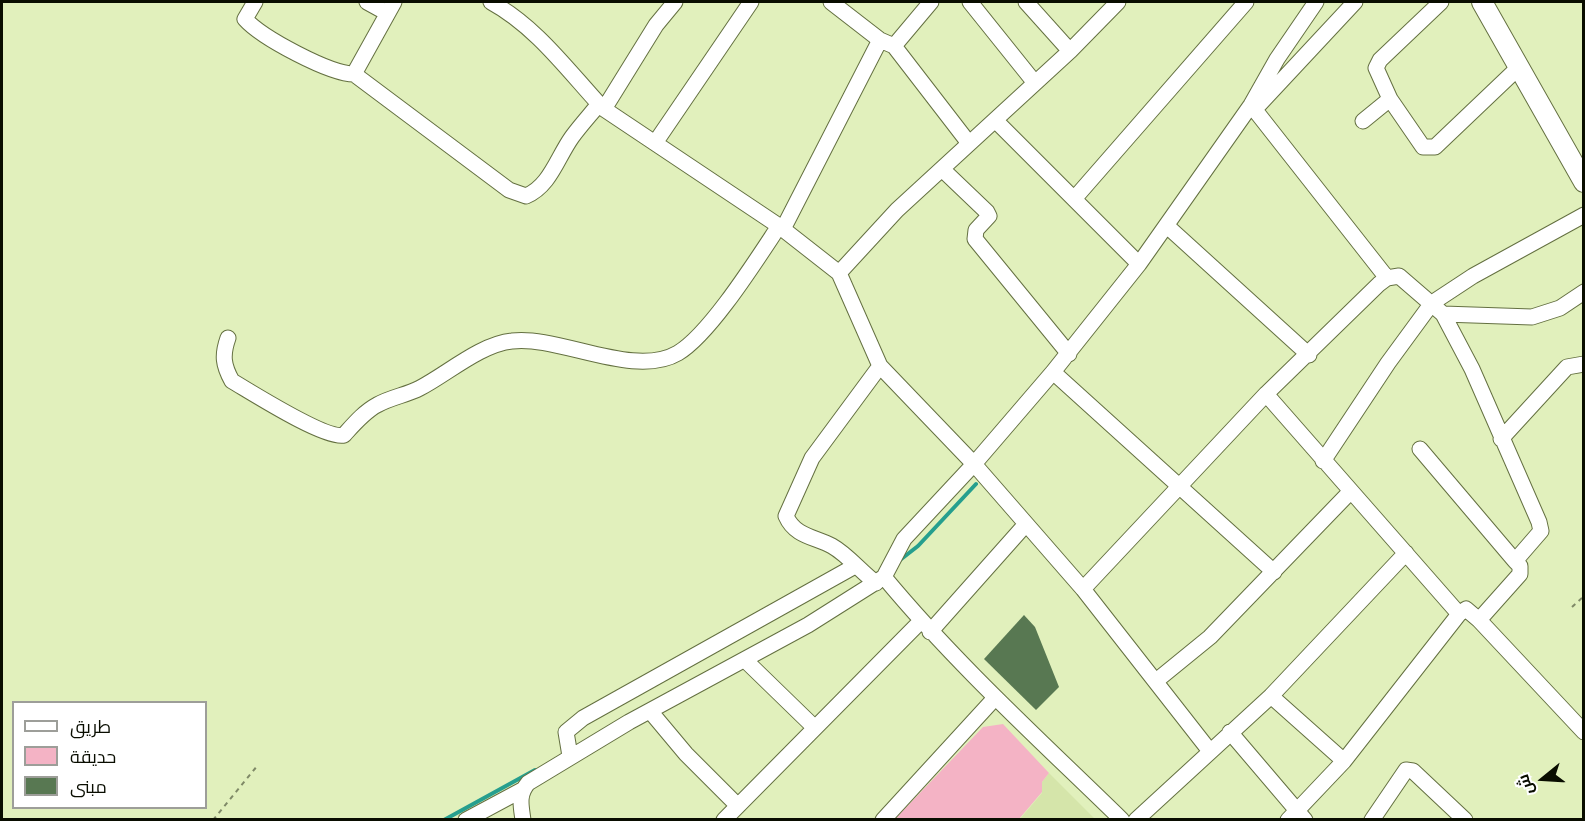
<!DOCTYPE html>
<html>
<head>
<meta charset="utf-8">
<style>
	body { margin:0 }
	#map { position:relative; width:1585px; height:821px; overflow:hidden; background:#e1f0bc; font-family:Jost,Cairo,sans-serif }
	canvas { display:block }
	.frame { position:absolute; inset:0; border:3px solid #090d00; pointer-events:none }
	.legend { position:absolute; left:12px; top:701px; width:195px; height:108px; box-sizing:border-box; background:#fff; border:2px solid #9d9e99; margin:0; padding:8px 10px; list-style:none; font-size:18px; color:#090d00 }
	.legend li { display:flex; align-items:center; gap:12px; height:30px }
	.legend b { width:30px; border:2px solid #9d9e99 }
	.north { position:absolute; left:1513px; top:749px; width:60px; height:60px; -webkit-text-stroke:4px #fff; paint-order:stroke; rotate:252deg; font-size:16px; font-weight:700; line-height:24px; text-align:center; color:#090d00 }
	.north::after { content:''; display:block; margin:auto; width:21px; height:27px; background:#090d00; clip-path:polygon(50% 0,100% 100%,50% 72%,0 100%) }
</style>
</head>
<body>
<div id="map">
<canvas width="1585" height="821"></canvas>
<div class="frame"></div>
<ul class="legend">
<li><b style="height:8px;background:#fff"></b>طريق</li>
<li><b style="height:16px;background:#f4b3c5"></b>حديقة</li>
<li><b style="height:16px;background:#587852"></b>مبنى</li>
</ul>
<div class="north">ش</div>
</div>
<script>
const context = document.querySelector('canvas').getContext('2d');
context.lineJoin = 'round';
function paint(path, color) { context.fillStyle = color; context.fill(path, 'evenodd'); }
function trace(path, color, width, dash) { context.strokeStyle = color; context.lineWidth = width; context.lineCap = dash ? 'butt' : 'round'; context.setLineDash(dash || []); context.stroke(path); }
paint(new Path2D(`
	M1049,773L1095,819L1019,820L1042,793V782Z`), '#d5e5aa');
paint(new Path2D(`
	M1003,724L1049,773L1042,782V792L1019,819H895L983,727Z`), '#f4b3c5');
trace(new Path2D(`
	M900,560L918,546L976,484
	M444,820L535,770`), '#269f8e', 4);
paint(new Path2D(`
	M1024,615L1035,627L1059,687L1036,710L984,659Z`), '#587852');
const minor = new Path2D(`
	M255,2L245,19C262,38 330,74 354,74
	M367,2L387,13
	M394,2L354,74L509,190L526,196C550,186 557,158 572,137C580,126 590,115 599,104C566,68 535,26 491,2
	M675,2L656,25L604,109L779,226L839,273L880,366L974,464L1083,589L1209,750
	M831,2L880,40L894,46L968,142
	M970,2L1035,83
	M1026,2L1070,51
	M1441,2L1380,60L1376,68L1390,99L1423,147H1435L1518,68
	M894,46L931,2
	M1251,105L1387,278
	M1257,107L1355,2
	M995,120L1139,264
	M1363,121L1390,99
	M655,143L751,2
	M942,169L987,212L989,216L976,230L975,239L1069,354
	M1074,199L1246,2
	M1167,226L1309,355
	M783,229L880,40
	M839,273L897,210L1070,51L1118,2
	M1443,314L1532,317L1560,308L1584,292
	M228,338C222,355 223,365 232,381C251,392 326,440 344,435C354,424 364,412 377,405C391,397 407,395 420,388C447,374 481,344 512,341C559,335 634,379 678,353C710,334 757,259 779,226
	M1053,372L1274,572
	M1266,394L1459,614L1466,609L1479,620L1584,732
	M1501,439L1567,367L1584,364
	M1420,449L1515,561
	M1323,461L1388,363L1432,303L1473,276L1584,215
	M884,577L904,539L974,464L1053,372L1139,264L1251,105L1277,59L1316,2
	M876,583C861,572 848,555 832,546C816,537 795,537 786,516L812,458L880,366
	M1083,589L1266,394L1379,284L1387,278L1399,276L1443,314L1472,369L1539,522L1541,531L1515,561L1520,566V574L1479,620
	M930,632L1026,524
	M745,660L815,728
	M1156,681L1210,637L1350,492
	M1271,696L1344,761
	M650,711L686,754L738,806
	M1230,732L1305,820
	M570,756L566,732L583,718L855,566
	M466,820L522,790
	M523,820C521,805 518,795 528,783L629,722L808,625L884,577C957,665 1040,740 1122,820
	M724,820L921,621
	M883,820L994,699
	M1136,820L1271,696L1406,553
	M1288,820L1344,761L1459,614
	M1372,820L1406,770L1413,771L1465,820`);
const tertiary = new Path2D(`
	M1482,2L1584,182`);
trace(minor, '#647041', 17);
trace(tertiary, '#647041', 22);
trace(new Path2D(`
	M1572,607L1584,596
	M213,820L258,765`), '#7f8967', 2, [4.5, 4.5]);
trace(minor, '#fff', 15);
trace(tertiary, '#fff', 20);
</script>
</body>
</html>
